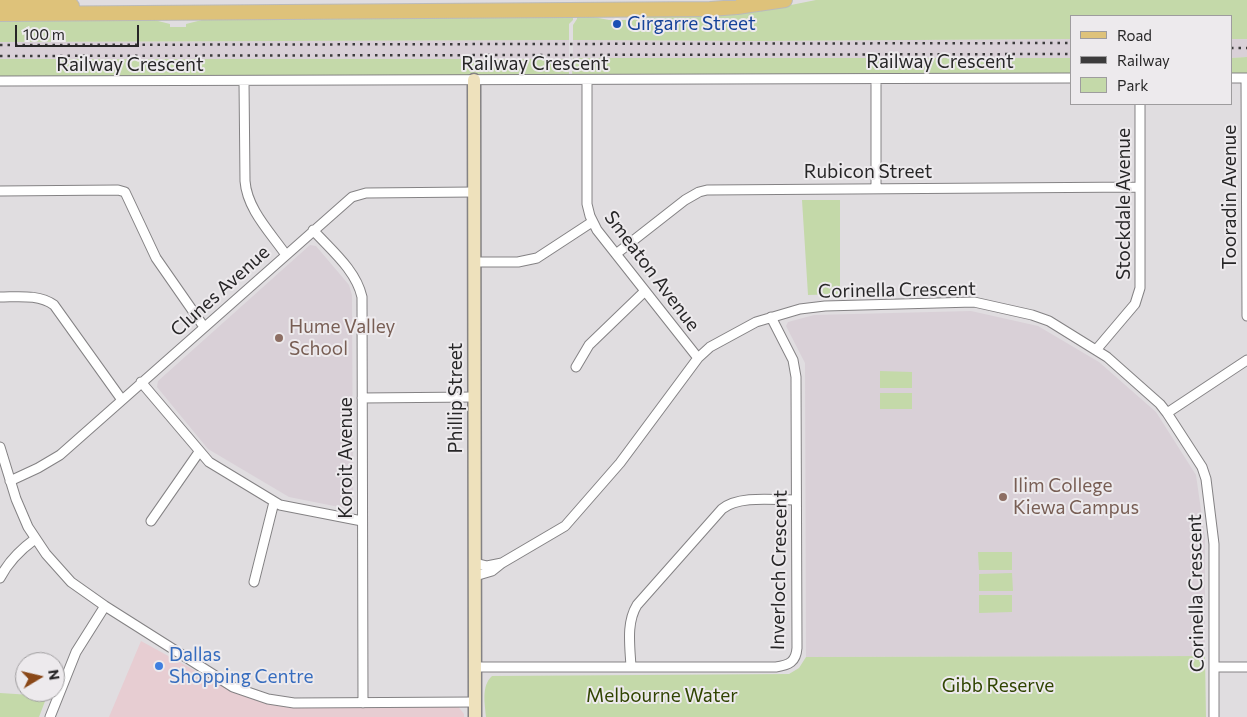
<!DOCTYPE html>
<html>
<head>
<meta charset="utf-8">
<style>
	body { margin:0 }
	#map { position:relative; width:1247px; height:717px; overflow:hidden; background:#e0dde0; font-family:Commissioner,sans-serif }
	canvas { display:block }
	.legend { position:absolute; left:1070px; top:15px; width:162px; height:90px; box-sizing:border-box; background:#edeaed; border:1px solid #9e9c9e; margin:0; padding:6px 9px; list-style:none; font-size:15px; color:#272627 }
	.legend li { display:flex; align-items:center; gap:10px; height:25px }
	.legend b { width:25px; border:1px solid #9e9c9e }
	.north { position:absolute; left:15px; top:652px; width:50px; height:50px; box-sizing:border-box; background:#edeaed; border:1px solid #9e9c9e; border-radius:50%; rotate:81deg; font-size:14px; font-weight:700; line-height:20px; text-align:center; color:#272627 }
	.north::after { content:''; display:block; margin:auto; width:18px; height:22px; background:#8a4818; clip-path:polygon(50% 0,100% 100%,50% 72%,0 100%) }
	.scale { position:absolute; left:15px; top:25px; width:124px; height:22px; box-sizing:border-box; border:2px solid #272627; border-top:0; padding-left:6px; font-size:15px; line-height:18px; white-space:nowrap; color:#272627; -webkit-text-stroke:4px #edeaed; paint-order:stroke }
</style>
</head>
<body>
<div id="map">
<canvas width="1247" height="717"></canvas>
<ul class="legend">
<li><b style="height:6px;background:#dec27a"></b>Road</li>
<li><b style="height:6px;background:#3c3b3c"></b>Railway</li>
<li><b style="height:14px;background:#c4d9a9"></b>Park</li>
</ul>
<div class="north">N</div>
<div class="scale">100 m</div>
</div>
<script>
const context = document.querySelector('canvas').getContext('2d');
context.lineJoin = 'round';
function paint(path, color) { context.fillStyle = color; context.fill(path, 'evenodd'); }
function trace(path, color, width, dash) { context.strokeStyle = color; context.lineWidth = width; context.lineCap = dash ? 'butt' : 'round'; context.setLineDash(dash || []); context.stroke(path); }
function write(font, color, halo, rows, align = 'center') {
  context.font = font + ' Commissioner,sans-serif'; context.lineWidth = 4; context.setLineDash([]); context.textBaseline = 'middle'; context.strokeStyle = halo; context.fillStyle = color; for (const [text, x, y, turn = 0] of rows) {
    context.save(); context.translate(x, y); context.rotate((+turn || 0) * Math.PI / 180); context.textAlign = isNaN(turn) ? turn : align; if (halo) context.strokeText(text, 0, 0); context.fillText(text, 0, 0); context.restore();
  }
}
paint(new Path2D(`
	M141,641L234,692L269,703L309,708L457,705L464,714V717H109Z`), '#e7cdd2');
paint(new Path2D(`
	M1071,39V58H573V40L757,41Z
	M1231,39H1247V57L1231,58Z
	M569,40V58L567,59H0V42Z
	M310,245L316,246L344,279L349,285L352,295L353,506L349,509L289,497L208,449L157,387L158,381Z
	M971,311L1038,326L1099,362L1156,412L1196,475L1205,538V656L806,657L805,363L786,326L788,322L814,315Z`), '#d9d0d7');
paint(new Path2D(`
	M816,0H1247V39H1231V16H1071V39L757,41L573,40V25L577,19V16H588L609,20H630L652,15L726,14L756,12Z
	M573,16V20L569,24V40L0,42V20L150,19L170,24V27H186V24L206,19Z
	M1247,57V73H1231V58Z
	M573,58H1071V74L572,76Z
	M0,59H567V63L569,66V76L0,77Z
	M802,200H840V294L808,295Z
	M880,371L912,372V388H880Z
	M880,393H912V409H880Z
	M978,552H1012V570H979Z
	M1012,573L1013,591H979V574Z
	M979,595H1012V612L979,613Z
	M1205,656L1206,717H486C485,704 481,686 492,676L789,674L799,668L806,657Z
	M0,693L47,696L39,717H0Z`), '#c4d9a9');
const street = new Path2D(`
	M1231,78H1247
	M1246,78L1247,316
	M587,80V204L590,216L597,230L698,358
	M0,81L1071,78
	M244,81L245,181C247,209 270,232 286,255
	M876,189V79
	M0,191L118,190L125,192L156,258L204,327
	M313,230C331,250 356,270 362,297L363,703
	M616,254L685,200L699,192L707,190L1140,187
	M474,262H518L537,258L592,222
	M0,297C18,297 39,294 54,305L122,400
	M1096,350L1135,304L1140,288V104
	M576,367L589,345L645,291
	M141,382L209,462L280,505L362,521
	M362,398L475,397
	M1167,413L1247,360
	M0,447L16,499L28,527L46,554L71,582L105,606L233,687L268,699L294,703L475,702
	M10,481L38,468L60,455L352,197L366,193L474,192
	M151,521L199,452
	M475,563L487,566L502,563
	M475,576L492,571L502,563L565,526L620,463L698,358L710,347L756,322L800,309L825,306L974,302L1032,315L1049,321L1107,357L1160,404L1167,413L1202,467L1206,479L1214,544V717
	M0,578C8,562 20,550 35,539
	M254,582L274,502
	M475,667H776C789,665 796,662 797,648L796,377L793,360L771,317
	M631,667C630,646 626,623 637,605L722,509C739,495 774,500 796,500
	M1214,667H1247
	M50,717L76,652L105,606`);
const secondary = new Path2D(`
	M474,80L475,717`);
const primary = new Path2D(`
	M0,2H68L72,6V13
	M0,14L710,9L737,7L785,0`);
trace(street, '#848284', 11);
trace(secondary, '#848284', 15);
trace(primary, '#bababa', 16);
trace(street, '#fff', 9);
trace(secondary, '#eee1bc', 12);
trace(primary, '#dec27a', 14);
trace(new Path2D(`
	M0,45L1071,43
	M1231,48H1247
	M0,56L1071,54`), '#3c3b3c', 2.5, [2.5, 5]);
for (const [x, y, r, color] of [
	[617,24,5,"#1a4fb4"],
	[279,338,5,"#8d6e63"],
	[1003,497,5,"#8d6e63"],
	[159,666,5,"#3f7fe0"]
]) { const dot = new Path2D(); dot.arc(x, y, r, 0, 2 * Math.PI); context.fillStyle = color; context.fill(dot); trace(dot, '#edeaed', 2); }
write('19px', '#164399', '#edeaed', [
	["Girgarre Street",627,24]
], 'left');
write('19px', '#272627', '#edeaed', [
	["Railway Crescent",940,62],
	["Railway Crescent",535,64],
	["Railway Crescent",130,65],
	["Rubicon Street",868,172],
	["Tooradin Avenue",1230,197,-90],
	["Stockdale Avenue",1124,204,-90],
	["Smeaton Avenue",652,271,53],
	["Corinella Crescent",897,290,-1],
	["Clunes Avenue",220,291,-42],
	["Phillip Street",456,398,-90],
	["Koroit Avenue",346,458,-90],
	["Inverloch Crescent",779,570,-89],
	["Corinella Crescent",1196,593,-91]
]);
write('19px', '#785e54', '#edeaed', [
	["Hume Valley",289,327],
	["School",289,349],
	["Ilim College",1013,486],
	["Kiewa Campus",1013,508]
], 'left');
write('19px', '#366cbe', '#edeaed', [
	["Dallas",169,655],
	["Shopping Centre",169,677]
], 'left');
write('19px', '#304401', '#edeaed', [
	["Gibb Reserve",998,686],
	["Melbourne Water",662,696]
]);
</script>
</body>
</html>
